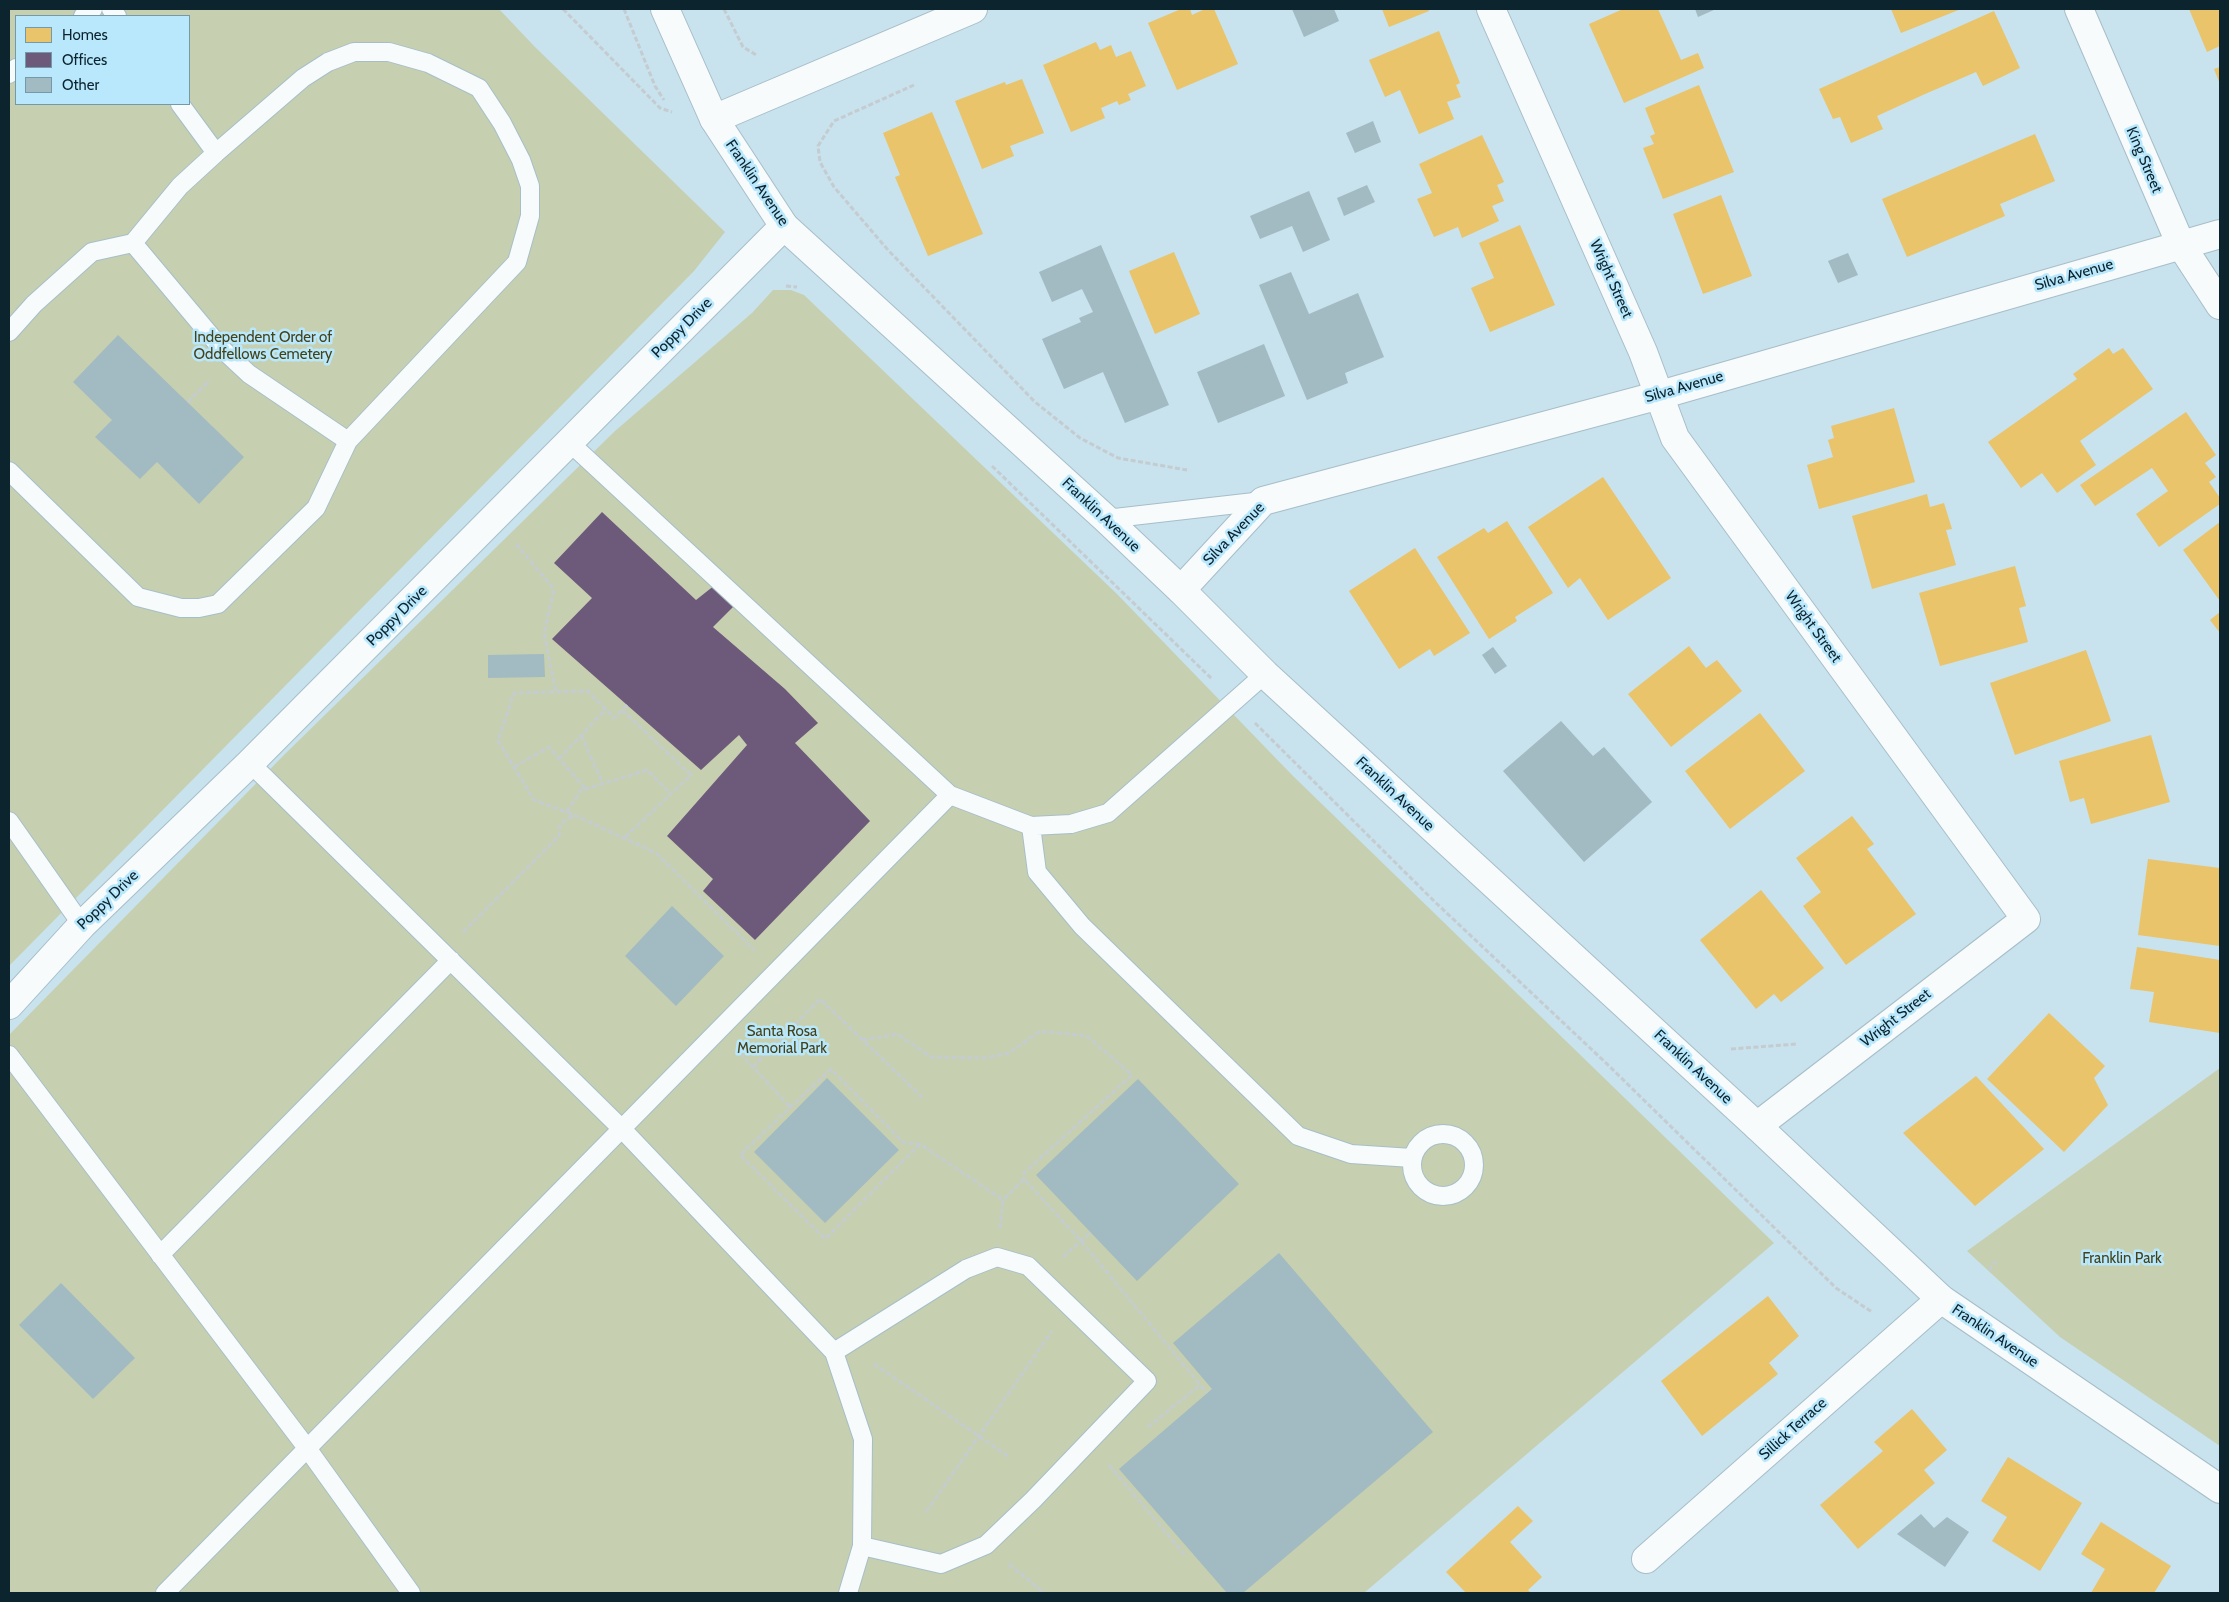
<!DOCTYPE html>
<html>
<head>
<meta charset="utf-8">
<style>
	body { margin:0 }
	#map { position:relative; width:2229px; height:1602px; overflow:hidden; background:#c8e2ee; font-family:Cabin,sans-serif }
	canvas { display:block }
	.frame { position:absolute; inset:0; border:10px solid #0c242e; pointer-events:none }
	.legend { position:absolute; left:15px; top:15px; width:175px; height:90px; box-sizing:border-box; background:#b9e8fd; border:1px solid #749aaa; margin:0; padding:6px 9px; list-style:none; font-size:15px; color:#0c242e }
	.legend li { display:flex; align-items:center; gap:10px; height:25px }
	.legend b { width:25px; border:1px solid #749aaa }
</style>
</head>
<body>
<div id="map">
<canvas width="2229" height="1602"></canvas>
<div class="frame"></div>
<ul class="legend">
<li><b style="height:14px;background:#e9c46a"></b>Homes</li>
<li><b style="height:14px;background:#6d597a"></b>Offices</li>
<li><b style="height:14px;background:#a2bac1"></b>Other</li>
</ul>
</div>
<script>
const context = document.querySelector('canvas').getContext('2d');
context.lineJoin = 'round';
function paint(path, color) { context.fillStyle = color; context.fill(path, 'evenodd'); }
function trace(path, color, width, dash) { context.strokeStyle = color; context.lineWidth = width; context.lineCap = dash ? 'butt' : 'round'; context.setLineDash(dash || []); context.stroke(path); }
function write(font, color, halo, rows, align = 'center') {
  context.font = font + ' Cabin,sans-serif'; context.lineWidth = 5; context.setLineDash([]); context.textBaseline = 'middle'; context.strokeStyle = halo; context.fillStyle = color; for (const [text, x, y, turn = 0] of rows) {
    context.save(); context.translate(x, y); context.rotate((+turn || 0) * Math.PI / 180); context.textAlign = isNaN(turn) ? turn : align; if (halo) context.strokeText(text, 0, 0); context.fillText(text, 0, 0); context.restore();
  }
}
paint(new Path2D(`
	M9,9H499L534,46L725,232L694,271L9,966ZM16,16H189V104H16Z
	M773,290H791L804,295L1117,594L1292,775L1774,1243L1364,1593H9V1035L285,754L615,431L752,313Z
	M2220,1068V1446L2060,1337L1967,1251Z`), '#c6d0b0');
paint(new Path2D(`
	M1181,9H1190L1192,15L1205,9H1214L1238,64L1177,90L1148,23Z
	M1382,9H1428L1429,11L1389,27Z
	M1623,9H1658L1681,60L1698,53L1704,68L1624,103L1589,24Z
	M1891,9H1961L1901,33Z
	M2189,9H2220V46L2207,52Z
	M1994,11L2020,68L1983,86L1976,72L1925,94L1877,116L1883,129L1851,143L1840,117L1833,119L1819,89Z
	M1439,31L1460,83L1456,85L1461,97L1447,102L1454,119L1419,134L1400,90L1385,97L1369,60Z
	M1096,42L1100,50L1111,45L1116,57L1131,51L1146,86L1128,94L1131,100L1119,105L1117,101L1101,108L1105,118L1071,132L1043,65Z
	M2220,67V84L2214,69Z
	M1022,79L1044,133L1010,146L1014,156L982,169L955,101L1005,82L1006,85Z
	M1699,85L1734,172L1663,199L1643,148L1654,144L1650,136L1655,134L1645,108Z
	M932,112L983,234L928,256L895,177L900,175L883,133Z
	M2035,134L2055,181L2000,204L2005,216L1907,257L1882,199Z
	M1482,135L1504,182L1497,185L1504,201L1492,206L1499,221L1462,238L1458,227L1434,237L1417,199L1432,193L1419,164Z
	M1721,195L1752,276L1703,294L1673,214Z
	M1520,225L1555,305L1490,332L1471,288L1494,278L1479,243Z
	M1174,252L1200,314L1155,334L1129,271Z
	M2109,348L2113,354L2123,348L2153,389L2080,441L2096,465L2057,493L2042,473L2021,488L1988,442L2077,379L2073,374Z
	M1894,408L1915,482L1819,509L1807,465L1833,457L1828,440L1834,438L1831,426Z
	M2186,412L2216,455L2205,463L2216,477L2209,482L2220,498V504L2159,547L2136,514L2168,491L2152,468L2095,506L2080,485Z
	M1603,477L1671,578L1608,620L1580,578L1568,588L1528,527Z
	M1927,494L1930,507L1944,503L1952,529L1946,530L1956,565L1872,589L1852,516Z
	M1507,521L1553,593L1515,617L1517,621L1489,639L1437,557L1484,528L1488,533Z
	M2220,522V601L2183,550Z
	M1415,548L1470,633L1434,656L1430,649L1399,669L1349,591Z
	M2015,566L2026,606L2019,608L2028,642L1940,666L1919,593Z
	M2220,612V633L2210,620Z
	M1689,646L1706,668L1717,660L1742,691L1671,747L1628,694Z
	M2086,650L2111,721L2015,755L1990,683Z
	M1760,713L1805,771L1730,829L1685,771Z
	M2151,735L2170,802L2091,824L2084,798L2070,802L2059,761Z
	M1852,816L1874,844L1867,849L1916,914L1846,965L1803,906L1821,892L1796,858Z
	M2148,859L2220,868V946L2138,935Z
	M1761,890L1824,968L1781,1002L1774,994L1756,1009L1700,940Z
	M2137,947L2220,960V1033L2149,1022L2154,992L2130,989Z
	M2049,1013L2105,1066L2094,1078L2108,1105L2064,1152L1987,1079Z
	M1976,1076L2044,1149L1975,1206L1903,1133Z
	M1768,1296L1799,1336L1769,1363L1778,1374L1702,1436L1661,1381Z
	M1912,1409L1947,1450L1924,1470L1935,1483L1858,1549L1820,1505L1883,1451L1874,1442Z
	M2008,1457L2082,1503L2040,1571L1992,1541L2007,1517L1981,1501Z
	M1518,1506L1533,1521L1510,1542L1542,1577L1528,1590L1531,1593H1466L1446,1572Z
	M2101,1522L2171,1566L2154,1593H2091L2105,1569L2081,1554Z`), '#e9c46a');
paint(new Path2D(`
	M602,512L696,600L715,585L736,604L713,627L785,689L818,723L795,743L870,821L755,940L703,891L713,879L667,836L747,745L739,735L701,770L552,639L592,598L554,563Z`), '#6d597a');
paint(new Path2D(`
	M1292,9H1334L1339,21L1304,37Z
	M1695,9H1716L1698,17Z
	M1373,121L1381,142L1355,153L1346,133Z
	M1367,185L1375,202L1344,216L1337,198Z
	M1309,191L1330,240L1303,252L1292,226L1260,239L1250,216Z
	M1101,245L1169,405L1125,423L1103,372L1064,389L1042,339L1081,322L1079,318L1093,312L1082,289L1052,302L1039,272Z
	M1848,253L1858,275L1838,283L1828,261Z
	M1291,272L1309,314L1358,293L1384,357L1345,373L1348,383L1307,400L1259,285Z
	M118,335L244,457L199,504L157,462L140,479L95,437L112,420L73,382Z
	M1264,344L1285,396L1218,423L1197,372Z
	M1493,647L1507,666L1495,674L1482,655Z
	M544,654L545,677L488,678V655Z
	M1561,721L1593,756L1604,747L1652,802L1584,862L1503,771Z
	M672,906L724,956L676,1006L625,956Z
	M827,1078L899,1150L825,1223L754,1152Z
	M1138,1079L1239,1184L1137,1281L1036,1175Z
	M1279,1253L1433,1432L1243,1593H1227L1119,1469L1212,1389L1173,1343Z
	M61,1283L135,1358L93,1399L19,1325Z
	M1921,1514L1934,1528L1947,1517L1969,1532L1945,1567L1897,1534Z`), '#a2bac1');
const service = new Path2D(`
	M111,9L117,16
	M83,16L93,9
	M9,74L16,68
	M180,104L216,153
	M133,243L221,348L249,374L348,441
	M9,332L34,304L92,252L133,243L180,186L216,153L303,78L328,62L354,52H389L428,63L479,88L502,123L521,160L530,186V216L517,262L348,441L316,508L218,604L199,608H181L138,597L9,471
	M569,442L950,795L1031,826L1071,824L1108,813L1265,674
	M1106,519L1263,501
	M250,763L622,1129L834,1352L863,1439L862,1546L848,1593
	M9,821L82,925
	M1031,826L1037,872L1082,926L1298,1136L1351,1154L1412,1158
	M9,1055L307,1448L411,1593
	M1412 1165a31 31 0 1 1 62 0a31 31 0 1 1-62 0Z
	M160,1255L451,960
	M834,1352L966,1269L997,1257L1028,1266L1147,1381L1033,1500L986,1545L941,1564L862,1546
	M165,1593L950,795`);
const minor = new Path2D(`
	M1491,9L1643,352L1675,438L2026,919L1757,1126
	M2079,9L2181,245L2220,305
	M714,119L973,9
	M9,1005L82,925L250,763L784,226
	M1646,1559L1941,1299`);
const tertiary = new Path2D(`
	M1181,590L1263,501L1660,395L2220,234`);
const secondary = new Path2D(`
	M665,9L714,119L784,226L1106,519L1181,590L1265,674L1757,1126L1941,1299L2220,1489`);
trace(service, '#a7bec8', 20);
trace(minor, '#a7bec8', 30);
trace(tertiary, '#a7bec8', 30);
trace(secondary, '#a7bec8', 30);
trace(new Path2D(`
	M563,9L660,108L672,112
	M624,9L655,86L664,100
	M724,9L743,47L758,56
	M914,85L834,121L818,146L820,162L834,187L888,250L1035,402L1080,438L1118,458L1187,470
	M786,286L797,287
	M188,402L210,380
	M992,466L1212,679
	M516,544L554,589L544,634L556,692
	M627,705L614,718L588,691L514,693L498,741L534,800L574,815L656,853L754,950
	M622,710L691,775L624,838
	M1255,723L1435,902L1606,1063L1836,1288L1872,1312
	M581,735L603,784
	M559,759L606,709
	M514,767L549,747L586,789
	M567,812L580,791L647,770L671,794
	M463,932L559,836L560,824L574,815
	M862,1040L897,1034L931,1057L985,1058L1009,1053L1040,1031L1087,1036L1132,1075L1024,1173V1179
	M1731,1049L1797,1044
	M740,1053L790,1107
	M753,1067L820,999L924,1099
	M920,1144L825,1239L740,1155L831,1069L904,1143L920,1144L1003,1200
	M1000,1228L1003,1200L1024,1179L1081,1241L1207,1393
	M1063,1257L1091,1232
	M1989,1270L1996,1261
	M874,1364L1008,1456
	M1148,1427L1200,1385
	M1109,1465L1184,1554
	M926,1512L1052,1331
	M1009,1564L1044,1593`), '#c4ccd0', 3, [5, 2.5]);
trace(service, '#f7fbfc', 18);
trace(minor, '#f7fbfc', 28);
trace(tertiary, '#f7fbfc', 28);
trace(secondary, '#f7fbfc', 28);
write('15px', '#0c242e', '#b9e8fd', [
	["King Street",2144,160,67],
	["Franklin Avenue",757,183,56],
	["Silva Avenue",2074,275,-16],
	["Wright Street",1611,279,66],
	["Poppy Drive",682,328,-45],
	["Silva Avenue",1684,387,-16],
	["Franklin Avenue",1101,515,43],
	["Silva Avenue",1234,534,-46],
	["Poppy Drive",397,616,-45],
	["Wright Street",1813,627,54],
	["Franklin Avenue",1395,794,43],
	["Poppy Drive",108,900,-44],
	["Wright Street",1896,1018,-38],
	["Franklin Avenue",1693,1067,43],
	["Franklin Avenue",1995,1336,34],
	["Sillick Terrace",1793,1429,-42]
]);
write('15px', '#444218', '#b9e8fd', [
	["Independent Order of",263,338],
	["Oddfellows Cemetery",263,355],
	["Santa Rosa",782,1032],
	["Memorial Park",782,1049],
	["Franklin Park",2122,1259]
]);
</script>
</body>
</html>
